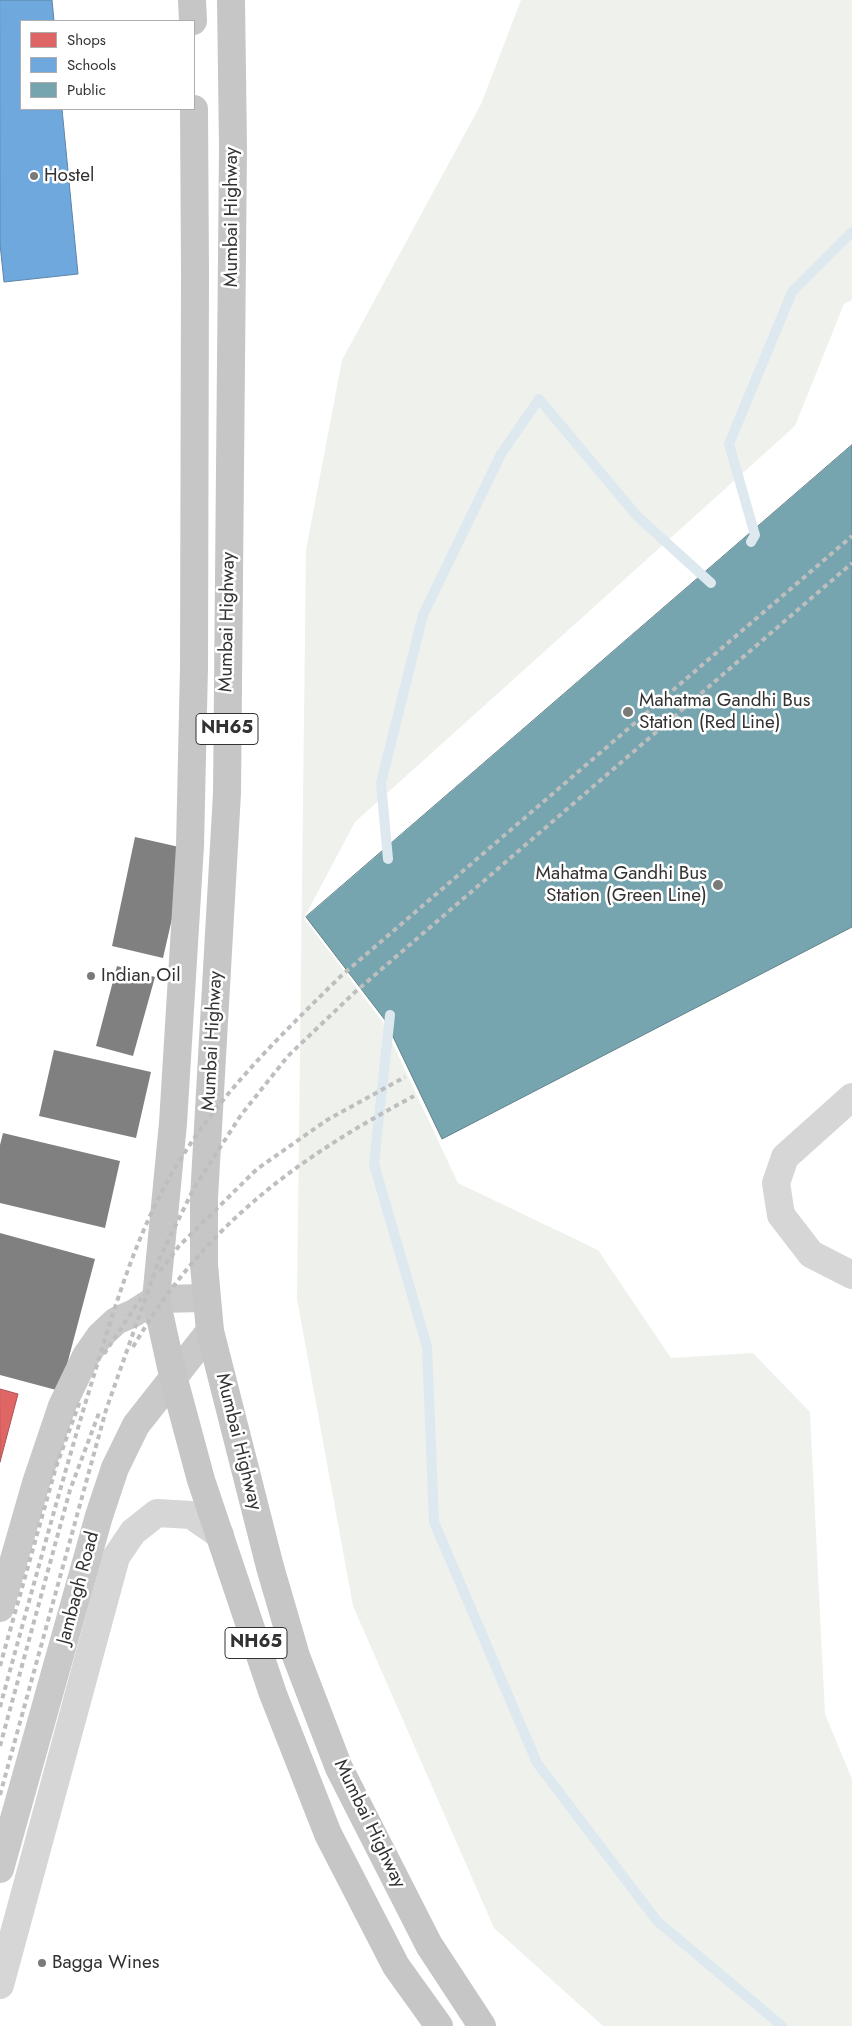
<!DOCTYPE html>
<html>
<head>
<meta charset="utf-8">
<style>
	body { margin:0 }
	#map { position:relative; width:852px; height:2026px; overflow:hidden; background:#fff; font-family:Jost,sans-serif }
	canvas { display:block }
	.legend { position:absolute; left:20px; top:20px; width:175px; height:90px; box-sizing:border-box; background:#fff; border:1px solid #adadad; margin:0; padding:6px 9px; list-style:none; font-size:15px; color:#323232 }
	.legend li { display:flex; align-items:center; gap:10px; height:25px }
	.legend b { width:25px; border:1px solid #adadad }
</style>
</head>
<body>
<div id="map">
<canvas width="852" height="2026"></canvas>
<ul class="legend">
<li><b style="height:14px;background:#e06666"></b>Shops</li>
<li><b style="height:14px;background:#6fa8dc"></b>Schools</li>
<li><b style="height:14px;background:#76a5af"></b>Public</li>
</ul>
</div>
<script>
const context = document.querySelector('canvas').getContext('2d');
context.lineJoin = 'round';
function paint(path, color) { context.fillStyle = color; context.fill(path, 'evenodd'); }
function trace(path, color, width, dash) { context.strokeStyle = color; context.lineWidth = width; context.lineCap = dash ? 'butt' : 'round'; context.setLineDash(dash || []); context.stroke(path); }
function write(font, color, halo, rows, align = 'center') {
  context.font = font + ' Jost,sans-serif'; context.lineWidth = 5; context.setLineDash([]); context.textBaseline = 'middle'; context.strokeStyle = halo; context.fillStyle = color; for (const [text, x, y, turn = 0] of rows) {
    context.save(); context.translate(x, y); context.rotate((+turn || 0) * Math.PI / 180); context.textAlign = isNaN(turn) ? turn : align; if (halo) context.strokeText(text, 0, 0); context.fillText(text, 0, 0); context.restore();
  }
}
paint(new Path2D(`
	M521,0H852V300L844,304L795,426L355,822L304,918L382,1021L458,1183L598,1250L671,1358L753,1353L810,1412L825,1714L852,1779V2026H603L494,1928L353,1606L297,1299L306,550L342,360L481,104Z`), '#eff2ec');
const shops = new Path2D(`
	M0,1389L18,1394L0,1462Z`);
paint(shops, '#e06666');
trace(shops, '#ac5656', 1);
const schools = new Path2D(`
	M0,0H52L54,21H21V109H62L78,274L4,282L0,244Z`);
paint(schools, '#6fa8dc');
trace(schools, '#5d85a9', 1);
const public = new Path2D(`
	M852,445V927L442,1139L385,1020L306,917Z`);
paint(public, '#76a5af');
trace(public, '#62828a', 1);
trace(new Path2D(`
	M751,542L755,535L729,444L792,292L852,232
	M388,859L381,783L423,615L501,454L539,399L637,516L711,583
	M390,1015L374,1164L427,1347L434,1522L537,1763L657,1921L782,2026`), '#dde8ef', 10);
paint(new Path2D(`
	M135,837L188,849L163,958L112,946Z
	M117,966L155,977L133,1056L96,1046Z
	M54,1050L151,1072L136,1138L39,1116Z
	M3,1133L120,1161L105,1228L0,1203V1145Z
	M0,1233L95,1259L60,1391L0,1375Z`), '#808080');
trace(new Path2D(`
	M852,1097L785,1157L776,1183L781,1215L811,1254L852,1275
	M0,1985L116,1557L133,1532L157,1513L191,1515L220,1535`), '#d6d6d6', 28);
trace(new Path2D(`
	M0,1608L36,1483L62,1406L86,1356L100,1336L116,1321L134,1313L156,1299L206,1298
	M0,1869L99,1516L115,1468L136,1425L210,1331`), '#c9c9c9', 28);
trace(new Path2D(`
	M192,0L193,21
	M231,0L233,147L227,793L204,1198V1265L210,1331L270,1567L296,1656L339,1768L429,1945L482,2026
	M194,109L195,273L194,667L190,846L173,1123L156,1299L173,1376L201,1480L273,1694L328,1834L396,1966L439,2026`), '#c6c6c6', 28);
trace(new Path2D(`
	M160,1271L179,1246L257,1169L327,1120L405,1077
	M133,1347C203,1227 294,1160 414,1096
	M104,1354L141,1298
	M0,1666L56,1467L80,1401
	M0,1707C28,1605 56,1502 86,1401C109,1327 129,1252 166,1184C210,1103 276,1040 341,976L852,536
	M0,1746L70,1490L99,1413
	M0,1795L106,1410L160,1257L194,1188L241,1115L288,1056L354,993L852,563`), '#bebebe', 4, [5, 4]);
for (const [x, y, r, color] of [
	[34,176,5,"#7a7a7a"],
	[628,712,6,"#7a7a7a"],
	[718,885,6,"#7a7a7a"],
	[91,976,5,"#7a7a7a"],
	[42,1963,5,"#7a7a7a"]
]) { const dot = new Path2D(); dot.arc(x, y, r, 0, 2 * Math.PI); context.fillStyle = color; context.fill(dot); trace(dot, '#fff', 2); }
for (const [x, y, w] of [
	[227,729,62],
	[256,1643,62]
]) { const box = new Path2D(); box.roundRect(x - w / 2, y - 15.5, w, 31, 4); context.fillStyle = '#fff'; context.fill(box); trace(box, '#323232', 1); }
write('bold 18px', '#323232', null, [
	["NH65",227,729],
	["NH65",256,1643]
]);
write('19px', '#323232', '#fff', [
	["Hostel",44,176],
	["Mahatma Gandhi Bus",639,701],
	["Station (Red Line)",639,723],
	["Mahatma Gandhi Bus",707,874,"right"],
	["Station (Green Line)",707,896,"right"],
	["Indian Oil",101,976],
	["Bagga Wines",52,1963]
], 'left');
write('19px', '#323232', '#fff', [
	["Mumbai Highway",232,217,-90],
	["Mumbai Highway",228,622,-89],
	["Mumbai Highway",213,1041,-87],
	["Mumbai Highway",238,1442,76],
	["Jambagh Road",79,1588,-75],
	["Mumbai Highway",369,1824,64]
]);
</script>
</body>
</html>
